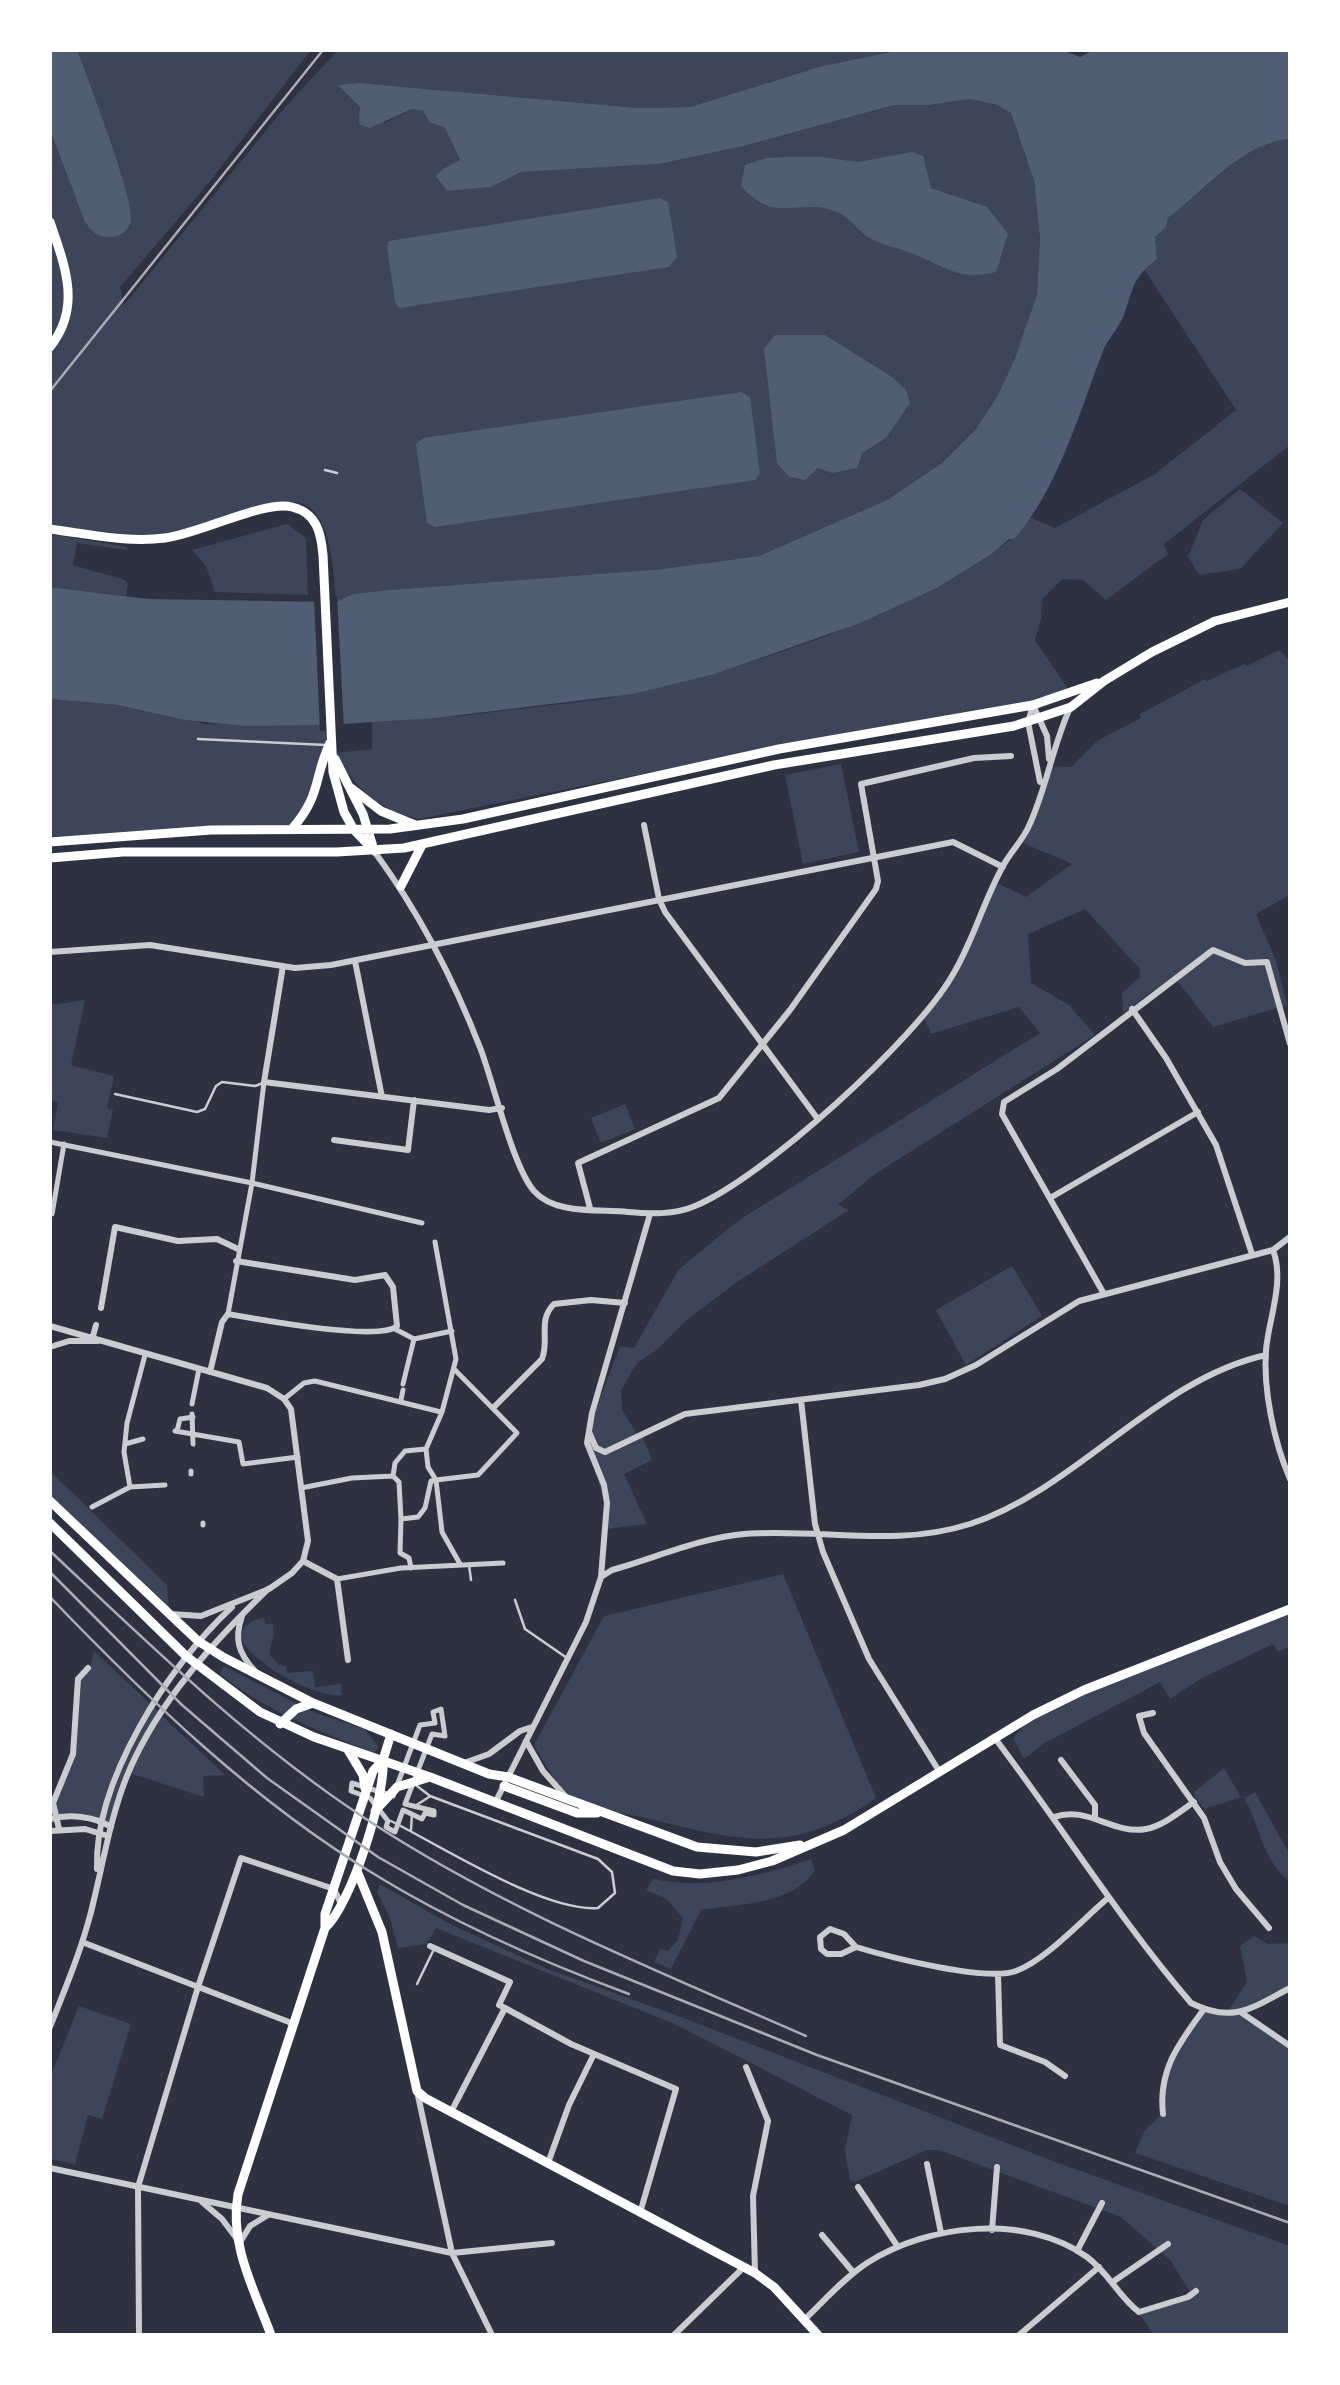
<!DOCTYPE html>
<html>
<head>
<meta charset="utf-8">
<style>
	body { margin:0 }
	#map { position:relative; width:1340px; height:2385px; overflow:hidden; background:#2d3142; font-family:"Source Serif 4",serif }
	canvas { display:block }
	.frame { position:absolute; inset:0; border:52px solid #fff; pointer-events:none }
</style>
</head>
<body>
<div id="map">
<canvas width="1340" height="2385"></canvas>
<div class="frame"></div>
</div>
<script>
const context = document.querySelector('canvas').getContext('2d');
context.lineJoin = 'round';
function paint(path, color) { context.fillStyle = color; context.fill(path, 'evenodd'); }
function trace(path, color, width, dash) { context.strokeStyle = color; context.lineWidth = width; context.lineCap = dash ? 'butt' : 'round'; context.setLineDash(dash || []); context.stroke(path); }
paint(new Path2D(`
	M50,50H311L207,185L120,287L124,305L286,106L338,50H901L822,66L690,107L638,108L360,83L385,123L412,109L423,111L429,122L445,128L460,161L443,169L476,187H491L521,172L659,164L744,146L894,105H930L970,99L997,105L1011,113L1034,181L1040,240L1037,294L1015,358L998,395L976,429L942,463L887,500L759,556L662,569L389,590L353,594L336,602C328,450 279,510 179,532C138,541 91,532 50,524Z
	M1290,139V445L1164,544L1168,554L1106,600L1083,580L1062,579L1042,599L1041,619L1035,640L1070,692L1042,702L777,747L419,819C378,810 359,790 336,757V753L372,749V722L459,716L603,699L715,674L824,637L937,588L993,553L1020,532L1029,517L1055,528L1155,474L1236,410L1144,269L1157,259L1155,237L1166,227L1168,218C1205,192 1241,143 1290,139Z
	M1240,489L1283,523L1240,569L1199,575L1188,557L1203,520Z
	M287,524L306,538L308,595L215,592L206,566L192,550Z
	M50,534L128,547L126,550L77,543L73,565L125,580L128,584L126,596L50,587Z
	M1279,650L1290,661V895L1256,914L1276,961L1287,1005L1213,1027L1175,978L1209,950L1123,1013L1122,993L1140,977L1139,968L1085,909L1028,934L1031,983L1069,1005L1095,1035L872,1176L838,1205L849,1210L737,1282L688,1319L658,1349L637,1363L621,1390L622,1409L638,1436L642,1435L652,1460L624,1474L647,1524L607,1529C608,1495 596,1483 590,1453C585,1426 611,1373 620,1346L634,1348L679,1269L739,1220L1040,1033L1019,1007L931,1034L924,1018L941,998L997,883L1026,897L1072,864L1021,842L1049,766L1071,767L1097,741L1141,718L1140,714L1205,679L1207,681L1244,664L1247,666Z
	M50,699L118,705L207,724L326,725L330,758L319,784L290,828L50,841Z
	M841,764L859,852L803,864L785,775Z
	M85,1000L71,1065L114,1076L107,1108L113,1110L107,1138L53,1130L58,1102L50,1100V1005Z
	M625,1104L635,1129L601,1143L591,1118Z
	M1012,1266L1042,1316L966,1365L936,1310Z
	M50,1471L167,1585L169,1613L50,1500Z
	M783,1574L876,1798C792,1858 735,1840 642,1817C625,1814 588,1809 575,1800C557,1786 545,1764 534,1745L604,1616Z
	M1290,1609V1646L1278,1652L1273,1644L1200,1679L1170,1699L1160,1682L1043,1744L1024,1759L1013,1738L1033,1715Z
	M264,1617L265,1624H273L274,1634L269,1654L279,1665L286,1666L287,1673L313,1671L315,1687L341,1684L342,1695C315,1698 251,1663 241,1638C243,1624 251,1621 264,1617Z
	M94,1651L160,1713L138,1748L111,1825L57,1816L54,1808L74,1754L79,1680L89,1670Z
	M224,1666L313,1712L364,1729L379,1747L374,1753C320,1732 266,1711 220,1674Z
	M161,1715L225,1775L203,1776L204,1797L129,1773Z
	M1224,1768L1241,1797L1204,1809L1193,1793Z
	M1255,1792L1290,1855V1882C1261,1858 1262,1829 1244,1798Z
	M811,1859L815,1870C792,1905 739,1904 701,1910L671,1969L654,1962L660,1949L668,1951L678,1940L683,1919L667,1899L646,1890L653,1879C706,1890 760,1876 811,1859Z
	M380,1884L450,1924L545,1968L681,2017L1053,2161L1290,2246V2335H1154L1134,2306L1139,2310L1191,2294L1171,2261L1121,2217L939,2150H927L855,2182L850,2180L845,2150L852,2115L677,2025L436,1928L427,1944L398,1948L390,1918L377,1892Z
	M1254,1936L1268,1944L1290,1943V1987L1242,2013L1290,2046V2206L1135,2153L1145,2130L1163,2113L1165,2068L1204,2009L1226,2014L1247,1982L1240,1946Z
	M79,2006L131,2024L102,2119L88,2115L75,2164L50,2159V2078Z`), '#3c4559');
paint(new Path2D(`
	M50,50H77C88,80 133,195 131,220C129,231 120,237 109,237C96,237 92,231 85,222L50,129Z
	M901,50H1062L1080,57L1094,50H1290V139C1241,143 1205,191 1168,218L1166,227L1155,237L1157,259C1130,280 1134,289 1123,317C1118,329 1108,339 1103,351C1080,411 1057,491 1014,539H1009L993,553L937,588L860,623L715,674L633,694L436,718L326,725L244,726L185,720L118,705L50,699V587L148,599L336,602L353,594L389,590L662,569L759,556L887,500L942,463L976,429L998,395L1015,358L1037,294L1040,239L1034,181L1011,113L997,105L970,99L930,105H894L744,146L659,164L521,172L491,187L447,191L436,176L443,169L460,160L445,128L429,122L423,111L412,109L370,128L359,124L360,107L338,85L360,83L638,108L690,107L822,66Z
	M912,152L923,156L931,188L987,207L1008,234L996,272C956,282 943,264 908,252C896,247 882,245 871,239C858,232 850,216 834,211C797,197 777,226 741,186L745,165L766,158L789,157H821L858,162Z
	M660,198L668,202L677,257L669,267L399,308L395,302L387,246L389,241Z
	M775,335H825L892,377L906,390L910,403L886,438L862,453L857,468L832,473L818,468L805,480L789,477L777,463L764,349Z
	M741,392L750,397L760,474L755,480L435,527L427,523L416,444L423,438Z`), '#4f5d75');
paint(new Path2D(`
	M337,596L344,729L320,731L314,597Z`), '#2d3142');
trace(new Path2D(`
	M325,470L337,473
	M198,739L326,745
	M115,1094L197,1112L205,1109L216,1086L222,1082L255,1086L263,1083
	M469,1565L471,1580
	M515,1600L525,1629L567,1658
	M415,1806L429,1797
	M391,1821C441,1846 544,1912 598,1908L615,1893L612,1872L598,1859L430,1796L417,1786
	M411,1830L412,1813
	M417,1984L434,1949`), '#caccd0', 2.5);
trace(new Path2D(`
	M50,1142L252,1183L422,1223
	M52,1214L64,1144
	M435,1242L456,1359L442,1412L426,1449L428,1467L436,1480L442,1532L460,1564
	M228,1314L252,1183L264,1082
	M395,1329L414,1339L452,1331
	M403,1384L414,1339
	M284,1399L304,1383L315,1381L441,1412
	M401,1400L403,1390
	M192,1404L199,1369
	M192,1414L193,1444
	M175,1431L239,1442L243,1464L298,1457
	M177,1431L180,1419L193,1417
	M125,1444L143,1439
	M191,1474V1471
	M436,1480L478,1475L517,1433L455,1370
	M130,1487L165,1485
	M301,1488L352,1478L393,1476
	M92,1507L130,1487L124,1452L127,1423L145,1355
	M401,1519L399,1482L393,1476L395,1463L405,1451L426,1449
	M203,1523V1525
	M411,1568L409,1558L400,1553L401,1519L418,1517L425,1508L431,1481L436,1480
	M337,1579L401,1568L503,1563
	M441,1709L445,1736L432,1734L405,1804L434,1811V1815L425,1813L422,1819L403,1810L395,1832L386,1827L388,1821L370,1798L351,1791L352,1783L393,1796L420,1725L435,1723L433,1712Z`), '#caccd0', 5);
trace(new Path2D(`
	M1033,705L1028,722L1040,782
	M1033,705L1047,736L1049,759
	M644,825L659,899L665,912L817,1118
	M374,851C419,912 454,980 481,1050C494,1085 513,1167 534,1191C555,1215 599,1209 628,1212C650,1214 674,1215 695,1206C763,1178 915,1040 952,976C973,942 983,902 1003,866C1010,853 1021,842 1028,828C1046,791 1052,747 1070,708
	M50,952L150,945L295,968L331,965L953,842L1003,867
	M355,961L382,1097
	M283,966L264,1082L489,1110L502,1108
	M1132,1009L1166,1058L1216,1145L1252,1254
	M334,1140L408,1150L414,1100
	M1050,1198L1198,1112
	M590,1208L578,1163L719,1098L790,1010L876,889L878,881L861,784L974,758L1011,756
	M1273,1250C1285,1282 1269,1317 1266,1350C1263,1390 1274,1442 1290,1479
	M1104,1294L1002,1114L1004,1102L1057,1069L1213,950L1245,963L1267,962L1290,1044
	M101,1308L115,1227L178,1241L217,1239L238,1249
	M50,1326L267,1388L284,1399L291,1409L308,1541L303,1561L292,1573L269,1589L201,1616L170,1614
	M93,1336L96,1325
	M50,1347L69,1341H98
	M210,1372L222,1322L228,1314C256,1319 380,1342 397,1326L393,1287L385,1275L355,1280L236,1261
	M801,1400L815,1524L823,1552L869,1659L939,1771
	M494,1407L542,1359C550,1339 537,1321 554,1304L591,1300L625,1303
	M589,1432L596,1448L605,1452L685,1414L919,1385L945,1379L976,1365L1079,1301L1273,1250L1290,1237
	M303,1561L337,1579L348,1660
	M601,1577L612,1570C655,1558 700,1538 744,1534C821,1528 895,1548 970,1524C1077,1489 1156,1379 1266,1355
	M242,1616C234,1639 238,1653 255,1671
	M1153,1713L1139,1716L1144,1733L1204,1818L1220,1862L1236,1889L1269,1928
	M994,1737C1061,1825 1119,1919 1191,2003C1233,2024 1252,2008 1290,1988
	M526,1741L543,1771L567,1798
	M1061,1760L1095,1805V1819
	M464,1763L489,1754L520,1731L532,1727
	M495,1803L586,1622L601,1577L607,1503L604,1485L587,1443L592,1413L650,1214
	M1054,1817C1087,1805 1113,1835 1146,1829C1163,1826 1179,1812 1194,1802
	M50,1819C69,1814 94,1816 111,1827
	M59,1829L53,1803L73,1754L78,1679L88,1668
	M50,1831L85,1829L108,1836
	M97,1869C94,1781 168,1666 232,1607
	M830,1929L844,1934L856,1947L841,1954H827L821,1949L820,1937Z
	M82,1942L294,2024
	M430,1946L510,1982L499,2005L505,2008L451,2112
	M856,1947C889,1957 986,1982 1016,1971C1046,1960 1083,1919 1108,1898
	M998,1974L1000,2045L1045,2062L1065,2076
	M505,2008L571,2044L676,2089L640,2213
	M1242,2013L1290,2046
	M50,2027C65,1989 81,1951 91,1912C103,1865 110,1816 129,1771C159,1701 214,1641 268,1589
	M746,2067L768,2121L753,2196L755,2273
	M417,2091L452,2253L492,2335
	M1163,2114C1158,2070 1179,2043 1204,2009
	M548,2163L569,2105L594,2054
	M927,2164L941,2233
	M50,2168L452,2253L552,2243
	M858,2187L898,2247
	M202,2202L222,2219L237,2239
	M992,2230L997,2167
	M822,2235L853,2272
	M239,2244L250,2226L268,2215
	M1077,2251L1102,2203
	M1114,2281L1168,2244
	M805,2319C825,2300 844,2278 867,2263C928,2224 1025,2213 1087,2257C1109,2273 1118,2296 1139,2312L1188,2297L1196,2291
	M139,2335L138,2187L198,1987L241,1858L334,1889L341,1904
	M674,2335L744,2267
	M1019,2335L1099,2267`), '#caccd0', 6);
trace(new Path2D(`
	M50,222C65,266 82,307 50,347
	M50,529C88,534 128,543 165,538C199,534 264,500 292,507C317,513 321,533 323,555L333,772L344,812L354,830L374,851
	M335,759L363,814L374,850
	M351,788L381,811L415,825
	M292,829C322,794 313,779 330,743
	M50,842L211,830L390,829L463,819L779,749L1033,705L1097,683
	M50,858L123,852H337L404,848L774,765L1014,726L1071,707L1104,681L1152,652L1215,621L1290,602
	M401,886L422,845
	M50,1501L198,1641L223,1657L313,1703L489,1774L508,1777L697,1847L756,1852L800,1845
	M50,1523L186,1656L260,1712L314,1737L430,1777L673,1871L700,1874L738,1870L772,1861L844,1830L1033,1715L1084,1690L1290,1609
	M280,1724L296,1709L313,1703
	M348,1750L363,1775L365,1788
	M504,1786L577,1813H597
	M375,1811L397,1787L427,1778
	M357,1871L382,1932L417,2091L425,2098L755,2273L774,2287L818,2335
	M325,1928C351,1905 386,1794 383,1760
	M271,2335C254,2289 229,2244 238,2194L325,1928V1914L373,1771L383,1760L391,1734`), '#fff', 9);
trace(new Path2D(`
	M50,391L323,50
	M50,1551C149,1644 248,1741 363,1817C500,1908 656,1970 806,2036
	M50,1572L182,1705L267,1778L378,1857L463,1905L584,1961L817,2055L1290,2223
	M50,1597C148,1699 252,1800 374,1874C455,1924 540,1961 629,1994`), '#abadb3', 2.5);
</script>
</body>
</html>
